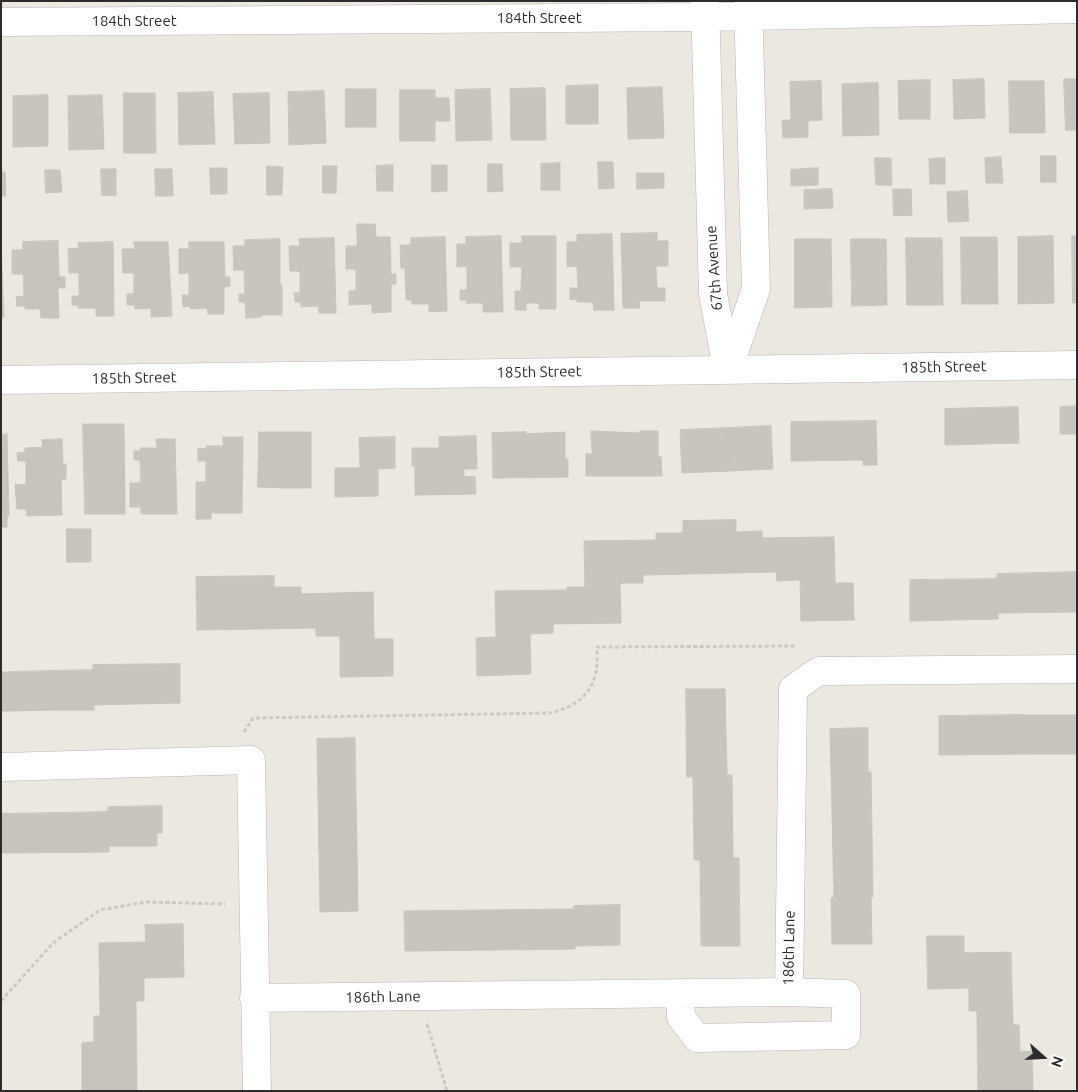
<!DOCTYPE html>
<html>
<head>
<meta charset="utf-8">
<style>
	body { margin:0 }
	#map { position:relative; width:1078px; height:1092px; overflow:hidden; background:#ece8df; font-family:Ubuntu,sans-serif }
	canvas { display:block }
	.frame { position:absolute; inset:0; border:2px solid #2c2c2c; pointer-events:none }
	.north { position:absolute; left:1018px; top:1032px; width:50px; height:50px; -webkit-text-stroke:4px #fff; paint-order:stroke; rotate:109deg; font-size:14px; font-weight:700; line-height:20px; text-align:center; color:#2c2c2c }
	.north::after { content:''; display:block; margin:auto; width:18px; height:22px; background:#2c2c2c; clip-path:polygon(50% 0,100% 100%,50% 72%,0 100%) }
</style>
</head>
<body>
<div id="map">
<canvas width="1078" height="1092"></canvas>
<div class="frame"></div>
<div class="north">N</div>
</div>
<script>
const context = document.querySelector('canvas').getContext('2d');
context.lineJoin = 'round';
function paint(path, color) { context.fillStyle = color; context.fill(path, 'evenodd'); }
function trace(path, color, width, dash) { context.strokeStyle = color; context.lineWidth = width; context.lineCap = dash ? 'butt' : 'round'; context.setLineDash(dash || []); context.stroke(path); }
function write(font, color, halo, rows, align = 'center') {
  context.font = font + ' Ubuntu,sans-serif'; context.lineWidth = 4.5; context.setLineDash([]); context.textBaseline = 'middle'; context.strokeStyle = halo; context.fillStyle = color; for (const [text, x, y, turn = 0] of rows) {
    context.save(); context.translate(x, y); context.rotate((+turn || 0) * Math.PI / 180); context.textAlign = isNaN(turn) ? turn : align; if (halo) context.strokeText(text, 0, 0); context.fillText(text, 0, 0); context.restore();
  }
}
const building = new Path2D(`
	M984,79L985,118L954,119L953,80Z
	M1064,79H1077V130H1066Z
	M930,80V119H899L898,81Z
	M821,81L822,120L808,121V137L783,138L782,120H791L790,82Z
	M1009,81H1044L1045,133H1010Z
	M878,83L879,135L843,136L842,84Z
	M598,85V124H566V86Z
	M662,87L664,138L628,139L627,88Z
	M545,88L546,140H511L510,89Z
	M346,89H376V127H346Z
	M490,89L492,140L456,141L455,90Z
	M400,90H435V98H449L450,121H435V141H400Z
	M324,91L326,143L289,145L288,92Z
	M213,92L215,144L179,145L178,93Z
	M124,93H155L156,153H124Z
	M269,93L270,143L235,144L233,94Z
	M48,95V146L13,147V96Z
	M102,95L104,149L69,150L68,96Z
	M1041,156H1056V182H1041Z
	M1001,157L1003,183H986L985,158Z
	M875,158H891L892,185H876Z
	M945,158V184H930L929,159Z
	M598,162H613L614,188L599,189Z
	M560,163V190H541V164Z
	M488,164H502L503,191L488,192Z
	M393,165V191H377L376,166Z
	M432,165H447V191L432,192Z
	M267,166L283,167L282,195H267Z
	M323,166H337L336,193H323Z
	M210,168H227V194H211Z
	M818,168V185L791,186V170Z
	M101,169H116V196L102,195Z
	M155,169H172L173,196H156Z
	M45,170H60L62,192L46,193Z
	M1,172H5L6,196H1Z
	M637,173H664V188L637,189Z
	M832,189L833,208L804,209V190Z
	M893,189H911L912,215L894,216Z
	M967,191L969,221L948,222L947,192Z
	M357,224H375L376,237H390L391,274H396V284H391V312L372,313V304L349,305V291H356V269H346V246H357Z
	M657,233V241H668V266H656L657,288H665V301H639L640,308H623L621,234Z
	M612,234L614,310H594L593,302H577V299L570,300V288H578L577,266L567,267V242H577V235Z
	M501,236L503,312H483V303H466L467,300H460V290H467V266L457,267V244H466V237Z
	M522,236H556V309H539V303H526V310H515V291H521L522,267H510V243H522Z
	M1053,236L1054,303L1018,304V237Z
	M1072,236H1077V303H1073Z
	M445,237L447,311L429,312V304H412V300H406L405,268H401L400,245H411V238Z
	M961,237H997L998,304H962Z
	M334,238L336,313H319L318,306L301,307V302H295L294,293H300V271H290L289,246H300L299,239Z
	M906,238H942L943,305H907Z
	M280,239V285H282V315H261V317L246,318L245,302H239V294H245L244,270H234L233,246H245V240Z
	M795,239H831L832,307L795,308Z
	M851,239H886L887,305L852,306Z
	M58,241L59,277H65V288H58L59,318H41L40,309H25V306H17L16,297L24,296L23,274H12V250H23V242Z
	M113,242L114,316H96V308H78V305H72V296H79V273H69L68,249L79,248L78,243Z
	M134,242H168L172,316L151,317V308L135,309L134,305H127V294H134V273H123L122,249H135Z
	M189,242H224L225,277H230V286L224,287V314H208L207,308L190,309V306L183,307L182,295H189V273L179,274V249H189Z
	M1,244L4,317H1Z
	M1077,406V434H1060V407Z
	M1018,407L1019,443L981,444L980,408Z
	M980,408L981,444L945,445V409Z
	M876,421L877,465H863V460L791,461V422Z
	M83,424H124L125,514H85Z
	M771,426L773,469L729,471L727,428Z
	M727,428L729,471L682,473L680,430Z
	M591,431L640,433V431H658V457H661L662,476H586V454H592Z
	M259,432H285L284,488L258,487Z
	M285,432H311V488H284Z
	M526,432V434L565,432V459H568V477L493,478L492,433Z
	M7,434L9,516H7V527H1V435Z
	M476,436L477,469H464V477L475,476L476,494L415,495V466H412V448H439V437Z
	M223,437H243L242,513H211V519H196V482H206V461H198V448L206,449V446H223Z
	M395,437V468L378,469V496L335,497V468H360L359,438Z
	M62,439L63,465L66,464V479H61L62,515L27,516L26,509H17L15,484L26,485V461H18L17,453L25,452V448L43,447L42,440Z
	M156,439H175L177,514H141V507H130V483H141L140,460H134V451H141L140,448H157Z
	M736,520V532L762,531V538L834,537L835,583H853L854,620L801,621L800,580L777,581L776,572L643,575V583H620L621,623L553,624V633L530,634L531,674L477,676L476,638L496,637L495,591L567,590V587H585L584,541L656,540V533H683V521Z
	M67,529H91V562H67Z
	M1077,572V612L998,613L997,574Z
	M274,576V587H301V594L373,592L374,639H393V676L340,677V636H316V628L197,630L196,577Z
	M997,579L998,619L910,621V580Z
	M180,664V703L93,705V665Z
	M93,670L94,710H52L51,671Z
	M51,671L52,710L10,711V672Z
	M1,672H10V711H1Z
	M686,689H725L727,775H732L733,858H739L740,946H701L700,860H694L693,777H687Z
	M1024,715V754L939,755V716Z
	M1024,715H1077V754H1024Z
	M868,728V772H871L873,897H871L872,944H832L831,898L834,897L830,729Z
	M355,738L358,911L320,912L317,739Z
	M162,806V833H157V846H109L108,807Z
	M108,812L109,852L1,853V814Z
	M620,905V945L575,946V949L405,951L404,911L573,909L574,906Z
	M183,924L184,977L144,978V1001H136L137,1091H82V1043L94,1042V1016H100L99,943L146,942L145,925Z
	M927,936H964V953L1011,952L1013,1025H1019L1020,1052L1032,1051L1033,1091H978L977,1011H969V988L928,989Z`);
paint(building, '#c8c4be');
trace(building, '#c8c4b8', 1);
const minor = new Path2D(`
	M705,1L713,294L727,368
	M1,22L705,17L1077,9
	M728,370L756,289L748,1
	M1,380L1077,365
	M1,767L251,760L257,1091
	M789,992L793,689L819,671L1077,669
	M254,998L789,992L846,994V1035L697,1038L681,1017L680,994`);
trace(minor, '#b2b4be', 29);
trace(new Path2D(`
	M244,732L253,718L549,713C567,710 588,699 594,679C598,669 597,657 597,647L797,646
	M1,1001L53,943L100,910L146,902L225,904
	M427,1024L447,1091`), '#c8c8c8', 3, [4, 2.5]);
trace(minor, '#fff', 28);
write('15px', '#2c2c2c', '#fff', [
	["184th Street",539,18],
	["184th Street",134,21],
	["67th Avenue",714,268,-94],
	["185th Street",944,367,-1],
	["185th Street",539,372,-1],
	["185th Street",134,378,-1],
	["186th Lane",789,948,-89],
	["186th Lane",383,997,-1]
]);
</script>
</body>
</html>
